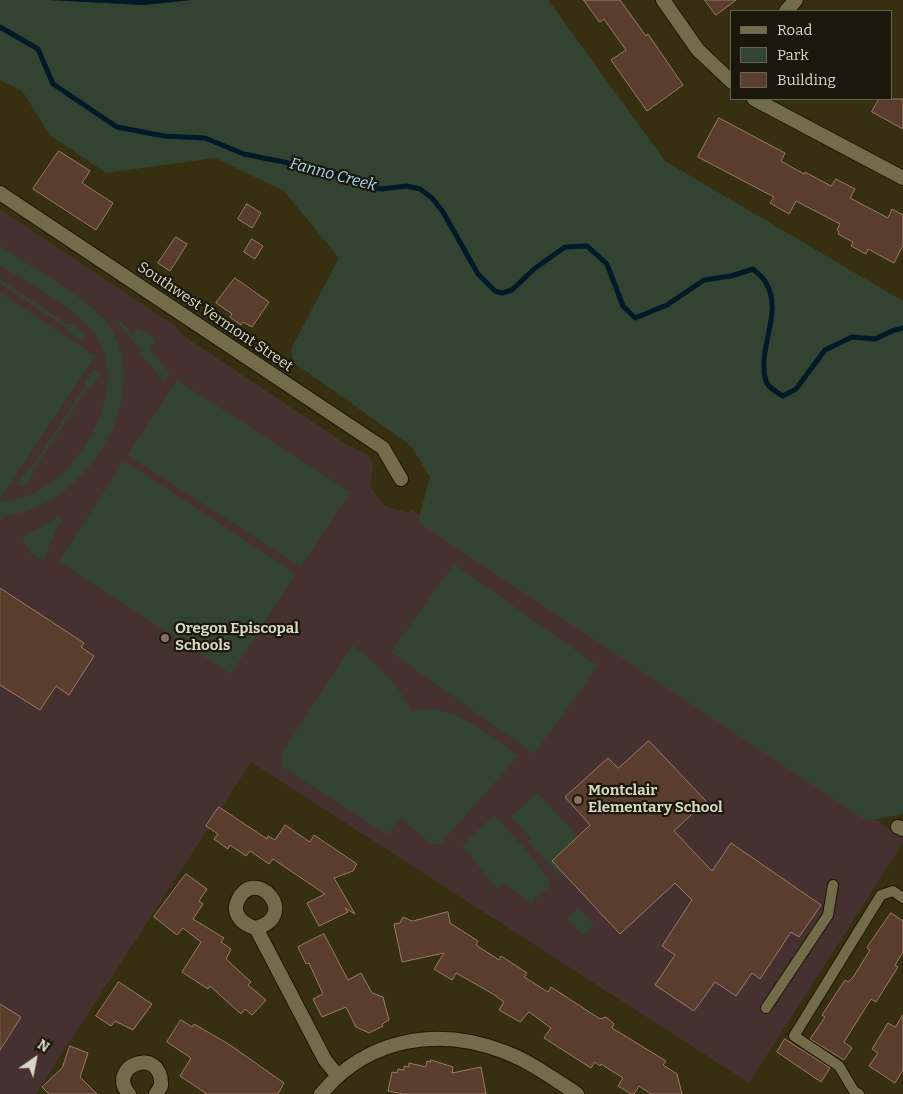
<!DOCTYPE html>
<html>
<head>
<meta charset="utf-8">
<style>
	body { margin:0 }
	#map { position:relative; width:903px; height:1094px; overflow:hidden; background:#363010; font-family:Bitter,serif }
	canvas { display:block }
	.legend { position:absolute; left:730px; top:10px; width:162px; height:90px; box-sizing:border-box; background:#1a180a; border:1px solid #666454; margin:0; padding:6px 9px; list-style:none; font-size:15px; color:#d9d6c4 }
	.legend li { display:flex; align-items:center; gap:10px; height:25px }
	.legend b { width:25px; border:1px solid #666454 }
	.north { position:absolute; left:10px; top:1034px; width:50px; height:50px; -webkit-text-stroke:4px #1a180a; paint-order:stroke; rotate:33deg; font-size:14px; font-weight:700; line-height:20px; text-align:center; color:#d9d6c4 }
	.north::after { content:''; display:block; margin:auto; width:18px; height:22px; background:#d9d6c4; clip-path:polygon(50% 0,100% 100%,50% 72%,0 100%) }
</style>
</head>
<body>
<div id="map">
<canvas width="903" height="1094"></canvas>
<ul class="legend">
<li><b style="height:6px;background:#726c4b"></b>Road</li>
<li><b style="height:14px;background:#324331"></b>Park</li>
<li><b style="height:14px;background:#5a3d2c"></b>Building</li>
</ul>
<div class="north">N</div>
</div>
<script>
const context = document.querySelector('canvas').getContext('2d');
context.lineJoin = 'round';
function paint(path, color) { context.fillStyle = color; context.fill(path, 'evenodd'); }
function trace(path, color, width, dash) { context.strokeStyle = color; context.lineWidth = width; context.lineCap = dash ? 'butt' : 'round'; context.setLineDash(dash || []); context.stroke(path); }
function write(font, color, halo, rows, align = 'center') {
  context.font = font + ' Bitter,serif'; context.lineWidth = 4.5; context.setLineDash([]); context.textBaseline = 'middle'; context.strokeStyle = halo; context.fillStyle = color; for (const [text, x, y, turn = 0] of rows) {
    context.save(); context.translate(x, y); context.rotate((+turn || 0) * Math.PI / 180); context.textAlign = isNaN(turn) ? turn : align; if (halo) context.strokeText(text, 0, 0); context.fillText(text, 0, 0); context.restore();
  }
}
paint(new Path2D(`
	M0,209L177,327L181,334L349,446L367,454L372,460L373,468L370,485L379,500L385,506L409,513L411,509L903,838V843L749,1083L251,762L36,1094H0Z`), '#463131');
paint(new Path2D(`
	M0,0H49L143,5L192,0H548L665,161L903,301V814L867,821L418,522L430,477L411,446L293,362L291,349L339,258L284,191L215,158L106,173L51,136L22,91L0,80Z
	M0,246C28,265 93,301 110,327C155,400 83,509 4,516L0,522V501C68,502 134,396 97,337C81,311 27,282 0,265Z
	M0,279L68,325L70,323L85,334L81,340L66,330L67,328L0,283Z
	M0,293L95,356L0,499Z
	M120,321L133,335L138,328L156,340L150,350L170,374L163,381L139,352L141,350L118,323Z
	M94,369L101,373L91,387L89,386L32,472L34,473L24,488L17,484L27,469L30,470L86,385L84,383Z
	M177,380L350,492L301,567L128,455Z
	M124,461L296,574L231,674L59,561Z
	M58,516L63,521L58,526L43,560L31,554L22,537L53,521Z
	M454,564L598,666L534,754L391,652Z
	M352,645C377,665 399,683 411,712C448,700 490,734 518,756L440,844H432L399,817L388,835L281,766L280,756Z
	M537,793L590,849L561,876L528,842L531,838L511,817Z
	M494,815L532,857L550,880L548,883L550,886L531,903L504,883L498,889L462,846Z
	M578,908L594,925L583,935L567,918Z`), '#324331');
paint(new Path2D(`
	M49,0H192L143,5Z`), '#001a29');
trace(new Path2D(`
	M0,27L38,49L53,84L117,127L164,136L205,138L244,154L333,172L357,184L381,189L407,186L420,189L432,198L443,212L478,274L495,291L502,293L512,290L534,269L565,247L587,246L607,264L623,306L635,318L667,305L704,280L731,276L753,269C757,273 764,278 766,283C784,313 756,349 766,381C768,388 777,392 783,396L796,389L825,350L852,337L875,339L892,331L903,328`), '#001a29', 5);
const building = new Path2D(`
	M584,0H620L646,36L648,34L683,85L647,111L611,60L626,50L604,19L600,22Z
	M705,0H736L716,15Z
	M879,99H903V129L872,112Z
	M719,118L785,153L781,161L804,174L805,172L831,186L836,179L855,189L850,198L888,218L892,209L903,215V245L894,263L868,249L866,254L851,246L853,242L838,234L839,232L837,230L840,224L796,201L789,214L770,203L774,197L698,157Z
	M59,151L90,171L82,183L113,203L96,230L33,189Z
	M247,204L261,213L252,228L238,219Z
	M176,237L187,244L170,271L158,263Z
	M252,239L263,246L255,259L244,252Z
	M235,278L269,302L252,327L243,322L241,325L230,317L232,314L216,303Z
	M0,588L84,643L81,647L94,656L69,695L56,686L40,710L0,685Z
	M649,741L706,801L674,831L712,871L731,843L821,905L799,937L791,932L760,979L752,973L736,996L715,982L694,1011L655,985L675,955L662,946L692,900L675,883L620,934L552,861L590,825L565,797L608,758L618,768Z
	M219,807L267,839L268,836L275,840L285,825L310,842L314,835L357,864L353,871L334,878L355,914L345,908L348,912L319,926L307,903L325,894L273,859L269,864L250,851L246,856L230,845L228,849L214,839L218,834L206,826Z
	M186,874L207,889L199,901L203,904L193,919L224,938L221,942L231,949L226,959L251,982L248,985L266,1000L252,1015L245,1009L241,1014L210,986L208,989L182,972L201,942L183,928L177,935L154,917Z
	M448,912L450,923L478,941L476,945L499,960L501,956L527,973L524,977L548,992L551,987L600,1019L606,1017L614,1024L612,1028L666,1061L663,1065L677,1074L682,1094H651L639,1086L634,1094H631L618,1086L623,1078L601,1064L600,1066L595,1062L591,1068L544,1038L551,1028L529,1012L520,1022L499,1010L504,1002L493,994L456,973L452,980L434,969L444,953L402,962L394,924L400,923L403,917L412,921Z
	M891,913L903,921V952L895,965L898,967L876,1002L871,999L844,1042L852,1048L844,1060L810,1039L825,1017L822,1015L845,980L848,982L854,976L870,950L867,948Z
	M324,934L348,980L361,973L372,993L383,997L389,1020L382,1024L383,1026L369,1033L356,1027L346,1007L322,1017L313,999L323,994L309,963L306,964L298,947Z
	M119,982L152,1004L133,1030L115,1021L111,1026L96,1016Z
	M0,1004L21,1017L0,1050Z
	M903,1015V1070L895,1083L869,1066L878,1053L872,1049L888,1023L895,1027Z
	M181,1020L192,1027L194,1024L230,1045L284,1083L278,1094H207L180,1076L191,1058L167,1042Z
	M785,1039L830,1068L821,1082L777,1052Z
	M70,1046L88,1053L80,1077L97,1094H49L42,1087L62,1068Z
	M431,1060L453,1067L452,1073L481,1067L486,1094H403L388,1091L392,1072L397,1073L398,1069L404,1070V1066L409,1067V1063L426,1067L427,1061L430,1062Z`);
paint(building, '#5a3d2c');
trace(building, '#9a7a67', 1);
const service = new Path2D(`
	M766,1008L828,915L833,885
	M859,1094L854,1091L839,1066L794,1036L881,895L893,891L903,898`);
const minor = new Path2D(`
	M663,0L698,50L732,82
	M786,11L796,0
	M754,99L903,178
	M0,193L383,448L401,479
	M898,827L903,829
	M256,928C301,915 255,865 238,900C231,914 243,925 256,928L325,1060L337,1075
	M129,1094C105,1066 163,1044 161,1086L156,1094
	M321,1094C367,1038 438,1026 505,1052C531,1062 554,1079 577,1094`);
trace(service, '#1d1800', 12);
trace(minor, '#1d1800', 16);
trace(service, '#726c4b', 10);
trace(minor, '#726c4b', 14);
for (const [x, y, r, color] of [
	[165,638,5,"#8d6e63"],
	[578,800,5,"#8d6e63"]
]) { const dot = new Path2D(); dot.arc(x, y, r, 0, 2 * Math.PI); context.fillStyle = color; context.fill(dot); trace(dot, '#1a180a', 2); }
write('15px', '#d9d6c4', '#1a180a', [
	["Southwest Vermont Street",215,317,34]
]);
write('bold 15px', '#d9d6c4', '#1a180a', [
	["Oregon Episcopal",175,629],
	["Schools",175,646],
	["Montclair",588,791],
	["Elementary School",588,808]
], 'left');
write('italic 16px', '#a6d9f9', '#1a180a', [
	["Fanno Creek",333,175,15]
]);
</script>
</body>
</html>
